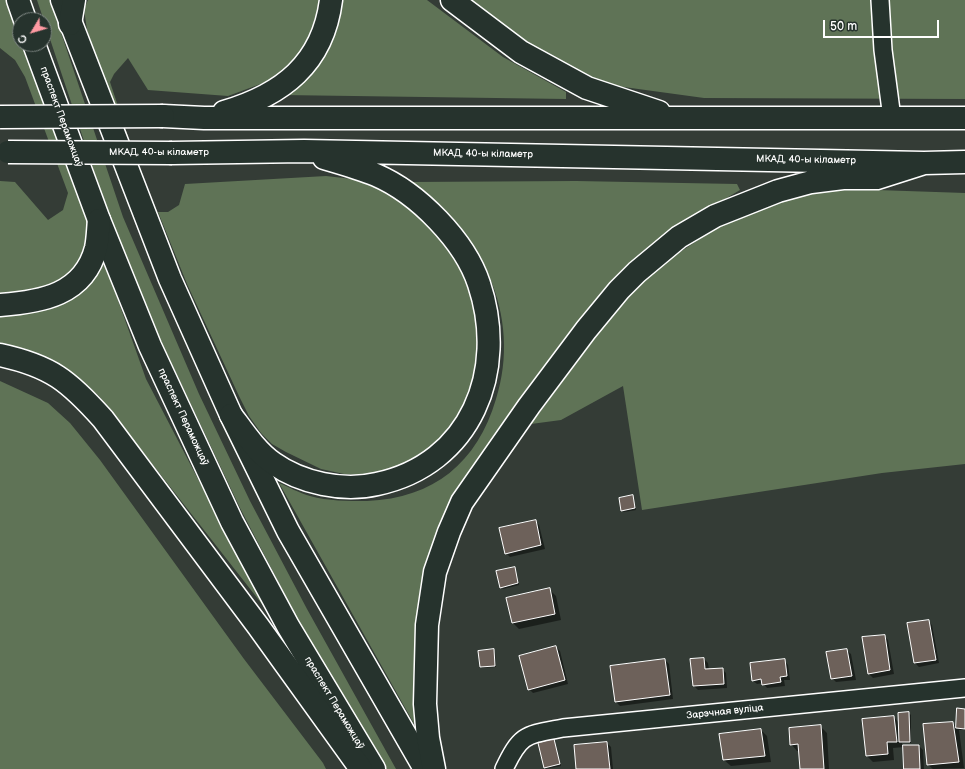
<!DOCTYPE html>
<html>
<head>
<meta charset="utf-8">
<style>
  body { margin:0 }
  #map { position:relative; width:965px; height:769px; overflow:hidden; background:#343c36; font-family:"Balsamiq Sans",sans-serif }
  canvas { display:block }
  .north { position:absolute; left:12px; top:12px; width:40px; height:40px; box-sizing:border-box; background:#26332d; border:1px solid #7d8581; border-radius:50%; rotate:232deg; font-size:11px; font-weight:700; line-height:16px; text-align:center; color:#fff }
  .north::after { content:''; display:block; margin:auto; width:14px; height:18px; background:#ff9aa2; clip-path:polygon(50% 0,100% 100%,50% 72%,0 100%) }
  .scale { position:absolute; left:823px; top:20px; width:116px; height:18px; box-sizing:border-box; border:2px solid #fff; border-top:0; padding-left:5px; font-size:12px; line-height:14px; white-space:nowrap; color:#fff; -webkit-text-stroke:3px #26332d; paint-order:stroke }
</style>
</head>
<body>
<div id="map">
<canvas width="965" height="769"></canvas>
<div class="north">С</div>
<div class="scale">50 m</div>
</div>
<script>
const ctx = document.querySelector('canvas').getContext('2d');
ctx.lineJoin = 'round';
function paint(path, color) {
  ctx.fillStyle = color;
  ctx.fill(path, 'evenodd');
}
function trace(path, color, width, dash) {
  ctx.strokeStyle = color;
  ctx.lineWidth = width;
  ctx.lineCap = dash ? 'butt' : 'round';
  ctx.setLineDash(dash || []);
  ctx.stroke(path);
}
function label(font, color, halo, rows, align = 'center') {
  ctx.font = font + ' "Balsamiq Sans",sans-serif';
  ctx.lineWidth = 3;
  ctx.setLineDash([]);
  ctx.textBaseline = 'middle';
  ctx.strokeStyle = halo;
  ctx.fillStyle = color;
  for (const [text, x, y, turn = 0] of rows) {
    ctx.save();
    ctx.translate(x, y);
    ctx.rotate((+turn || 0) * Math.PI / 180);
    ctx.textAlign = isNaN(turn) ? turn : align;
    if (halo) ctx.strokeText(text, 0, 0);
    ctx.fillText(text, 0, 0);
    ctx.restore();
  }
}
const green = new Path2D(`
  M0,0H10L20,28V44H26L90,228L83,258L62,283L0,298V181L15,182L48,220L63,210L68,193L25,77L15,60L0,48Z
  M37,0H50L123,217L199,394L250,501L307,609L396,769H382L296,616L240,508L151,320L111,222Z
  M88,0H319L317,17L307,44L289,66L274,79L228,96L148,90L128,58L114,74L110,82L153,212L149,213L87,30L84,9Z
  M339,0H427L503,57L566,92V99L282,95Z
  M468,0H965V99L704,98L609,85L543,56Z
  M326,176L361,180L383,189L430,220L480,294L476,400L422,461L371,476L344,474L321,469L286,452L272,444L261,433L249,416L239,396L187,284L158,212H168L179,205L185,184Z
  M576,181L737,184L740,190L665,235L638,258L427,571L417,619L416,678L422,738L279,483C289,487 299,493 310,496C328,501 348,501 367,501C434,498 477,463 496,399C509,358 506,315 489,276C473,236 441,211 411,182Z
  M842,184L848,189L965,193V464L882,473L642,510L623,386L561,420L531,424L621,303L641,282L668,260L724,223L753,208Z
  M103,258L146,379L265,608L99,396L71,372L46,359L0,346V315Z
  M0,381L48,403L70,423L100,460L244,659L323,763L326,769H0Z`);
const shadow = new Path2D(`
  M632,496L636,510L624,512L622,510Z
  M535,521L539,525L545,549L510,557L506,553Z
  M514,568L519,585L503,589L501,587Z
  M549,589L556,596L561,620L519,629L513,623L507,598Z
  M928,621L932,625L939,663L919,667L914,662Z
  M884,636L888,640L894,674L873,678L869,674Z
  M556,647L560,651L568,684L533,693L529,689Z
  M493,650L495,652L496,667L482,668L481,666Z
  M846,650L851,654L856,680L836,682L832,678Z
  M704,659L708,663L709,670L722,669L726,673L727,688L698,690L694,686Z
  M665,660L669,664L673,699L620,706L616,702Z
  M784,660L788,665L790,680H784L785,686L767,688L763,683L757,684L752,680Z
  M965,710V730H959L964,768L933,769L928,765L953,723L957,727Z
  M909,713L911,715V743H902V746H919L923,750L924,769H905L904,747L893,748L894,760L873,762L867,756L864,720L894,717L899,723Z
  M820,726L827,733L829,769H801L800,751H797L791,744Z
  M761,730L767,736L771,762L731,766L724,760Z
  M554,740L561,766L546,769L545,768Z
  M607,743L611,747L613,769H577Z`);
const building = new Path2D(`
  M633,495L635,508L621,511L619,498Z
  M536,520L541,545L505,554L499,528Z
  M515,567L518,583L500,588L496,571Z
  M550,588L555,614L512,623L506,598Z
  M929,620L936,660L914,663L907,623Z
  M885,635L890,670L868,674L862,637Z
  M556,646L565,680L528,690L519,656Z
  M494,649L495,666L480,667L478,651Z
  M847,649L852,676L831,679L826,652Z
  M704,658L705,669L723,668L724,684L693,686L690,659Z
  M665,659L670,695L615,702L610,666Z
  M785,659L787,676L780,677L781,682L762,685L761,679L752,681L750,663Z
  M957,708L965,709V729L956,728Z
  M909,712L910,742H899L898,713Z
  M894,716L897,742H887L888,754L866,756L862,719Z
  M953,722L959,762L927,765L923,724Z
  M821,725L824,769H800L798,744L790,745L789,728Z
  M761,729L765,756L723,760L719,734Z
  M554,739L560,764L544,768L538,743Z
  M607,742L610,769H576L574,745Z
  M903,745H919L920,769H904Z`);
const minor = new Path2D(`
  M880,0L883,50L892,118
  M504,769C521,733 526,735 563,728L965,688`);
const major = new Path2D(`
  M18,0L25,20
  M62,0L170,279L231,415L288,531L425,769
  M34,44L99,220L150,346L232,522L288,626L374,769`);
const highway = new Path2D(`
  M452,0L521,52L587,88L659,112
  M70,24L74,0
  M224,112C282,95 323,64 331,0
  M163,116L204,118H965
  M172,153L304,151L924,163L965,162
  M0,305C41,302 84,295 96,248C98,239 98,229 99,220
  M0,355C51,366 69,381 103,419L258,626L361,769
  M231,415C243,431 256,451 273,463C301,483 343,492 377,484C471,464 508,371 479,284C465,241 418,193 376,175C359,168 341,163 324,158
  M434,769L428,738L425,704L427,625L435,572L449,532L462,502L529,406L586,330L619,290L637,272L679,237L715,216L778,191L811,182L843,178H877L924,163`);
const highwayBridge = new Path2D(`
  M0,117L163,116
  M8,152L172,153`);
const streetNames = [
  ["праспект Пераможцаў",61,117,70],
  ["МКАД, 40-ы кіламетр",159,152],
  ["МКАД, 40-ы кіламетр",483,154,1],
  ["МКАД, 40-ы кіламетр",806,160,1],
  ["праспект Пераможцаў",183,417,65],
  ["праспект Пераможцаў",334,703,59],
  ["Зарэчная вуліца",725,712,-6]
];
paint(green, '#5f7356');
paint(shadow, '#0007');
paint(building, '#6d615a');
trace(building, '#fff', 1);
trace(minor, '#fff', 20);
trace(major, '#fff', 25);
trace(highway, '#fff', 25);
trace(minor, '#26332d', 17);
trace(major, '#26332d', 22);
trace(highway, '#26332d', 22);
trace(highwayBridge, '#fff', 25, []);
trace(highwayBridge, '#26332d', 22);
label('10px', '#fff', '#26332d', streetNames);
</script>
</body>
</html>
